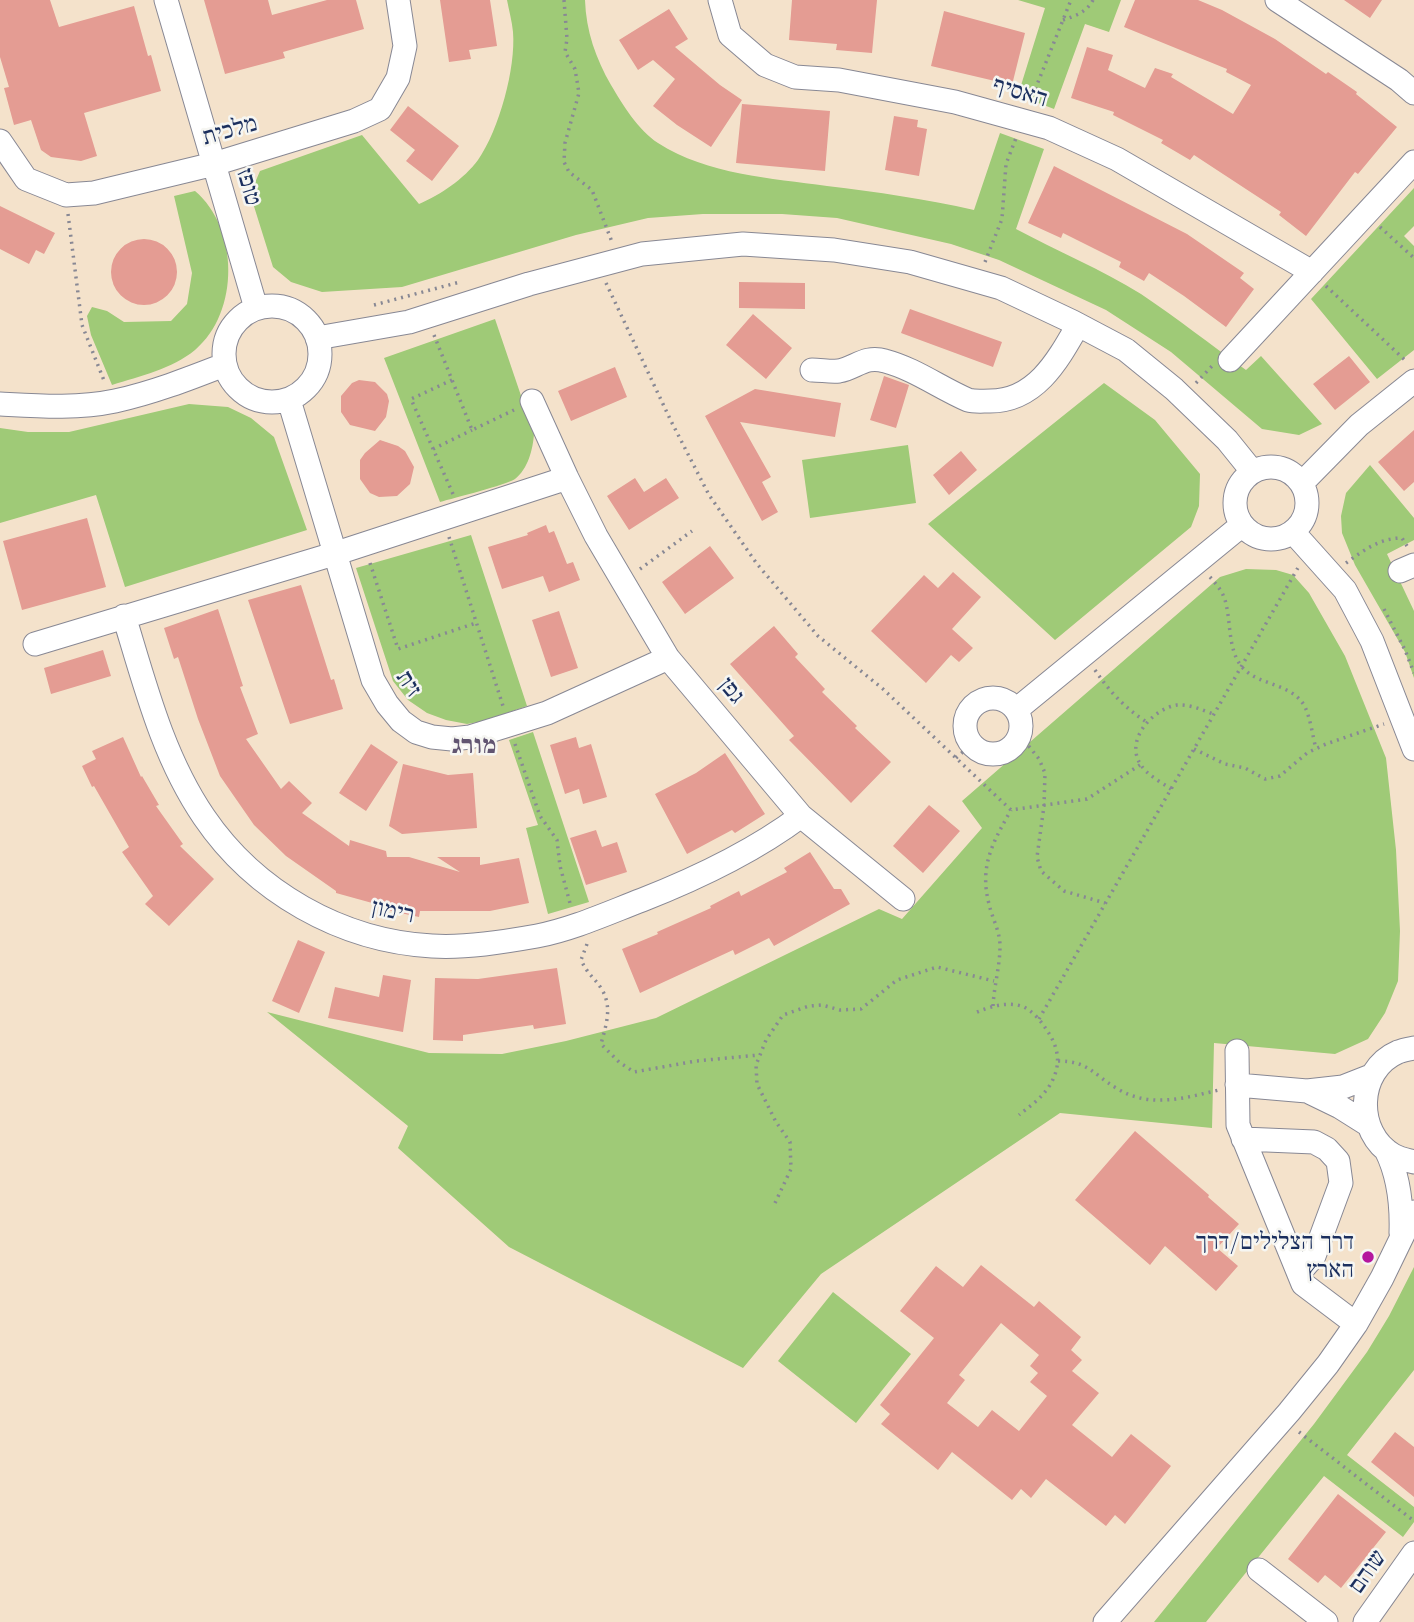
<!DOCTYPE html>
<html>
<head>
<meta charset="utf-8">
<style>
  body { margin:0 }
  canvas { display:block; background:#f4e2cb }
</style>
</head>
<body>
<canvas width="1414" height="1622"></canvas>
<script>
const ctx = document.querySelector('canvas').getContext('2d');
ctx.lineJoin = 'round';
function paint(path, color) {
  ctx.fillStyle = color;
  ctx.fill(path, 'evenodd');
}
function trace(path, color, width, dash) {
  ctx.strokeStyle = color;
  ctx.lineWidth = width;
  ctx.lineCap = dash ? 'butt' : 'round';
  ctx.setLineDash(dash || []);
  ctx.stroke(path);
}
function label(font, color, halo, rows, align = 'center') {
  ctx.font = font + ' "Old Standard TT","Frank Ruhl Libre",serif';
  ctx.lineWidth = 5;
  ctx.setLineDash([]);
  ctx.textBaseline = 'middle';
  ctx.strokeStyle = halo;
  ctx.fillStyle = color;
  for (const [text, x, y, turn = 0] of rows) {
    ctx.save();
    ctx.translate(x, y);
    ctx.rotate((+turn || 0) * Math.PI / 180);
    ctx.textAlign = isNaN(turn) ? turn : align;
    if (halo) ctx.strokeText(text, 0, 0);
    ctx.fillText(text, 0, 0);
    ctx.restore();
  }
}
const green = new Path2D(`
  M507,0H585C586,31 596,59 611,85C623,105 638,130 658,143C708,175 771,178 827,186C877,192 926,199 974,210L1000,133L1044,149L1016,229C1057,251 1101,269 1141,294C1177,318 1211,345 1246,370L1261,356L1322,424L1299,435L1262,429L1171,352L1106,310L999,260L951,244L837,218L782,214H703L648,218L576,235L402,287L322,292L291,282L273,267L252,200L254,185L260,171L362,135L419,204C440,195 464,179 478,160C499,130 516,68 513,32C512,21 509,11 507,0Z
  M1018,0H1121L1109,32L1085,24L1054,109L1018,95L1045,8Z
  M1414,188V226L1404,236L1414,246V350L1377,379L1311,299Z
  M195,191C239,228 240,312 195,350C172,369 140,376 112,385L91,335L87,316L92,307L107,311L124,322L171,321L187,304L192,273L174,196Z
  M495,319L534,434C533,449 528,469 515,479C506,485 454,498 440,502L384,358Z
  M1104,383L1155,420L1200,474L1199,506L1191,527L1055,640L928,524Z
  M189,404L228,407L251,418L274,437L307,530L125,587L96,495L0,523V428L28,432H69Z
  M908,445L916,503L810,518L802,460Z
  M1370,465L1414,518V540L1387,554L1414,611V678L1405,652L1355,565L1342,533L1341,516L1346,493Z
  M471,535L527,706L484,721L467,724L446,720L427,713L408,700L393,681L356,568Z
  M1246,569L1276,570L1293,575L1309,593L1345,656L1386,758L1396,850L1400,931L1398,981L1385,1013L1368,1039L1335,1054L1214,1043L1212,1128L1060,1113L821,1274L743,1368L509,1247L398,1148L408,1126L267,1012L429,1053L502,1054L566,1041L656,1018L879,909L902,919L982,828L962,801L1220,577Z
  M533,732L589,902L548,914L526,828L538,825L509,740Z
  M1414,1267V1370L1347,1455L1414,1507V1522L1403,1537L1324,1476L1206,1622H1154L1314,1424L1367,1352L1389,1316Z
  M833,1292L911,1354L856,1423L778,1361Z`);
const building = new Path2D(`
  M0,0H50L59,27L134,6L148,56L151,55L161,91L84,113L97,156L81,161L51,157L41,150L31,120L14,125L4,88L9,87L0,57Z
  M204,0H268L272,15L327,0H356L364,29L283,52L285,58L225,74Z
  M440,0H490L497,46L469,50L471,59L449,62Z
  M792,0H877L872,53L836,50L837,44L789,40Z
  M1135,0H1198L1222,10L1275,39L1326,74L1328,72L1357,92L1356,94L1397,127L1358,174L1355,172L1306,236L1279,215L1281,212L1194,155L1190,160L1161,143L1163,140L1113,115L1114,112L1071,98L1087,47L1113,55L1108,70L1145,88L1155,68L1173,74L1171,77L1233,114L1251,85L1226,72L1227,69L1124,27Z
  M1344,0H1382L1370,18Z
  M669,9L688,39L675,47L720,85L742,100L711,147L677,125L653,106L675,79L653,60L638,70L619,40Z
  M944,11L1025,33L1012,85L931,66Z
  M742,104L830,111L825,171L736,163Z
  M408,106L459,146L432,181L406,161L415,150L390,130Z
  M894,116L918,120L917,127L927,129L919,176L885,170Z
  M1054,166L1187,234L1244,273L1240,278L1254,289L1226,327L1184,296L1149,273L1144,281L1119,267L1121,262L1063,233L1061,238L1028,223Z
  M0,206L55,233L44,254L36,250L29,264L0,249Z
  M111 272a33 33 0 1 1 66 0a33 33 0 1 1-66 0Z
  M739,282L805,283V309L739,308Z
  M910,309L1002,342L993,367L901,333Z
  M753,314L792,348L766,379L726,345Z
  M1349,356L1370,382L1335,410L1313,384Z
  M615,367L627,397L571,421L558,391Z
  M884,376L909,385L896,428L870,420Z
  M359,380L375,382L387,394L389,401L386,417L375,431L350,425L341,412V396L352,383Z
  M755,389L841,403L835,437L740,422L771,477L762,482L778,512L762,521L705,416Z
  M1414,430V482L1404,491L1378,462Z
  M380,440L398,446L405,451L414,467L410,484L397,496L379,497L370,493L360,479V460L365,453Z
  M961,451L977,470L949,495L933,475Z
  M635,478L644,492L666,478L679,498L629,530L607,496Z
  M87,518L106,587L22,610L3,541Z
  M546,525L549,533L554,531L567,564L573,562L580,580L549,592L543,576L502,589L488,547L528,535L527,533Z
  M710,546L734,578L685,614L662,582Z
  M953,572L981,597L952,629L973,648L959,662L951,655L926,683L871,631L924,575L938,588Z
  M301,585L331,680L334,679L343,709L290,724L248,600Z
  M218,609L243,686L240,687L258,734L246,739L281,789L289,781L312,803L302,813L349,846L350,840L386,851L387,857H409L460,872L437,857H480V865L519,858L529,903L490,911H420L419,917L382,909L383,906L336,893V891L286,856L254,825L220,776L198,719L178,657L174,659L164,628Z
  M559,611L578,668L551,677L532,620Z
  M774,626L798,654L795,657L825,689L822,692L857,726L855,728L891,762L851,803L789,740L794,736L730,664Z
  M103,650L111,676L51,694L44,668Z
  M123,737L141,777L142,776L159,805L156,806L183,844L180,846L214,879L169,926L145,904L153,896L122,852L129,847L94,786L92,787L82,766L96,759L92,751Z
  M576,737L579,748L591,744L607,797L583,804L579,789L565,794L550,745Z
  M371,744L398,762L366,811L339,793Z
  M725,753L765,814L735,833L732,830L687,854L655,794L696,773Z
  M403,764L448,775L473,773L477,828L402,834L389,826Z
  M929,805L960,831L923,873L893,846Z
  M596,830L602,847L617,842L627,872L586,885L570,838Z
  M810,852L834,889H841L850,904L774,946L769,938L735,955L733,950L640,993L622,949L658,934L657,932L711,908L710,906L739,891L741,896L787,872L784,868Z
  M298,940L325,952L299,1013L272,1001Z
  M557,968L566,1024L534,1029L533,1025L463,1035V1041L433,1040L435,978L478,979Z
  M383,975L411,980L403,1032L328,1018L335,987L379,997Z
  M1135,1131L1209,1195L1208,1197L1239,1224L1217,1248L1238,1266L1216,1291L1165,1246L1150,1265L1075,1200Z
  M981,1265L1034,1307L1039,1301L1081,1337L1071,1350L1082,1360L1072,1371L1099,1393L1072,1425L1112,1457L1131,1434L1171,1466L1125,1524L1115,1515L1106,1526L1046,1479L1031,1498L1021,1489L1012,1500L952,1452L938,1470L881,1424L890,1414L880,1405L934,1338L900,1311L936,1266L963,1287ZM1001,1323L1039,1355L1030,1366L1038,1373L1030,1382L1047,1396L1019,1431L992,1410L978,1427L947,1403L965,1380L959,1375Z
  M1395,1432L1414,1447V1497L1371,1462Z
  M1338,1494L1386,1532L1341,1588L1325,1575L1318,1583L1288,1559Z`);
const path = new Path2D(`
  M564,0L567,39L565,52L575,69L579,93L565,143L564,162L569,172L592,190L612,242
  M1063,20C1075,16 1087,12 1093,0
  M1030,102L1071,0
  M68,214L82,325L105,383
  M1380,227L1414,258
  M985,262L1002,219L1006,164L1016,138
  M606,283L671,421L709,495L757,564L818,636L883,689L1011,810L1087,799L1140,765
  M1326,286L1407,362
  M374,305L460,282
  M434,335L472,430L514,410
  M452,380L411,399L453,494
  M1196,383L1212,366
  M433,449L472,430
  M449,537L503,706
  M370,563L398,649L476,623
  M1346,563C1364,550 1380,538 1402,538L1407,546
  M640,569L692,531
  M1210,577C1217,585 1224,593 1226,604C1231,624 1228,650 1242,667C1258,686 1293,683 1305,707C1310,717 1313,737 1316,749
  M1384,609L1405,650L1414,673
  M1095,670C1109,691 1124,707 1145,721
  M1020,735L1039,759L1045,773L1044,806L1037,857L1041,871L1064,891L1105,903
  M515,744L540,816L557,840L560,866L571,907
  M1194,749L1225,764L1245,768L1265,779L1280,776L1307,753L1326,744L1384,724
  M956,758L972,744
  M1171,789C1161,782 1147,775 1141,765C1124,741 1152,709 1177,705C1189,704 1203,710 1213,714
  M587,944L581,960C588,975 594,977 601,988C613,1007 606,1025 601,1044L619,1062L634,1072L696,1061L759,1055
  M993,1006C994,986 1000,966 1000,946C1000,931 992,918 989,904C979,866 993,842 1011,810
  M977,1012C992,1006 1009,1001 1024,1007C1032,1011 1039,1019 1044,1026C1058,1045 1063,1063 1050,1085C1042,1098 1030,1106 1019,1115
  M1039,1019L1299,566
  M1058,1061C1088,1061 1093,1074 1116,1088C1150,1109 1184,1098 1219,1090
  M775,1203L791,1169L790,1142L776,1122L757,1084L756,1065L766,1040L783,1015L809,1006L822,1005L840,1010L861,1009L897,980L937,967L994,981
  M1299,1432L1414,1521`);
const minor = new Path2D(`
  M166,0L256,308
  M720,0L730,35L765,65L795,77L839,80L955,102L1049,128L1117,159L1312,272
  M1277,0L1399,80L1414,93
  M0,141L26,179L66,195L94,193L214,164L354,121L380,109L398,78L405,46L398,0
  M224 354a48 48 0 1 1 96 0a48 48 0 1 1-96 0Z
  M317,338L409,322L529,284L642,254L743,244L834,250L910,262L1001,288L1073,322L1126,350L1174,389L1227,440L1252,471
  M1230,360L1414,162
  M812,370C821,370 831,372 839,371C856,368 865,355 885,361C915,369 940,388 968,400C975,402 982,401 990,401C1036,401 1058,360 1078,325
  M289,400L373,680L387,704L401,721L416,732L432,737L452,739L470,737L547,713L668,658
  M532,401L567,478L596,536L668,658L801,816L903,899
  M0,404C38,406 77,409 115,401C152,393 188,379 224,365
  M1235 503a36 36 0 1 1 72 0a36 36 0 1 1-72 0Z
  M1302,483L1359,425L1414,381
  M1293,532L1345,590L1372,641L1414,749
  M1400,571L1414,565
  M124,616C145,685 163,757 204,817C255,892 341,941 432,946C466,948 503,942 537,936C573,929 608,913 642,900C698,878 753,852 801,816
  M35,644L337,553L567,478
  M965 726a28 28 0 1 1 56 0a28 28 0 1 1-56 0Z
  M1016,710L1242,525
  M1414,1048C1409,1049 1403,1050 1398,1052C1356,1070 1355,1133 1393,1155C1400,1159 1407,1160 1414,1162
  M1237,1051L1238,1125L1303,1284L1356,1324
  M1237,1085L1307,1091L1343,1087L1371,1076
  M1307,1091L1340,1107L1367,1124
  M1243,1139L1314,1142L1327,1149L1338,1161L1341,1183L1314,1256L1299,1273
  M1386,1150C1399,1176 1402,1204 1401,1233
  M1259,1570L1326,1622
  M1105,1622L1289,1412L1328,1364L1356,1324L1382,1278L1414,1212
  M1365,1622L1414,1553`);
const markers = [
  [1368,1257,7,"#b5179e"]
];
const streetNames = [
  ["האסיף",1020,93,16],
  ["מלכית",230,131,-16],
  ["טופז",248,187,74],
  ["זית",408,684,57],
  ["גפן",731,691,50],
  ["רימון",393,912,12],
  ["שוהם",1368,1572,-55]
];
const poiNames = [
  ["דרך הצלילים/דרך",1354,1243],
  ["הארץ",1354,1271]
];
const neighbourhoodNames = [
  ["מורג",474,746]
];
paint(green, '#9fca77');
paint(building, '#e49c93');
trace(minor, '#888894', 25);
trace(path, '#888894', 3.5, [2, 5]);
trace(minor, '#fff', 23);
for (const [x, y, r, color] of markers) {
  const dot = new Path2D();
  dot.arc(x, y, r, 0, 2 * Math.PI);
  ctx.fillStyle = color;
  ctx.fill(dot);
  trace(dot, '#f6f6f2', 2.5);
}
label('24px', '#1b2f5e', '#f6f6f2', streetNames);
label('24px', '#1b2f5e', '#f6f6f2', poiNames, 'right');
label('bold 26px', '#615571', '#f6f6f2', neighbourhoodNames);
</script>
</body>
</html>
